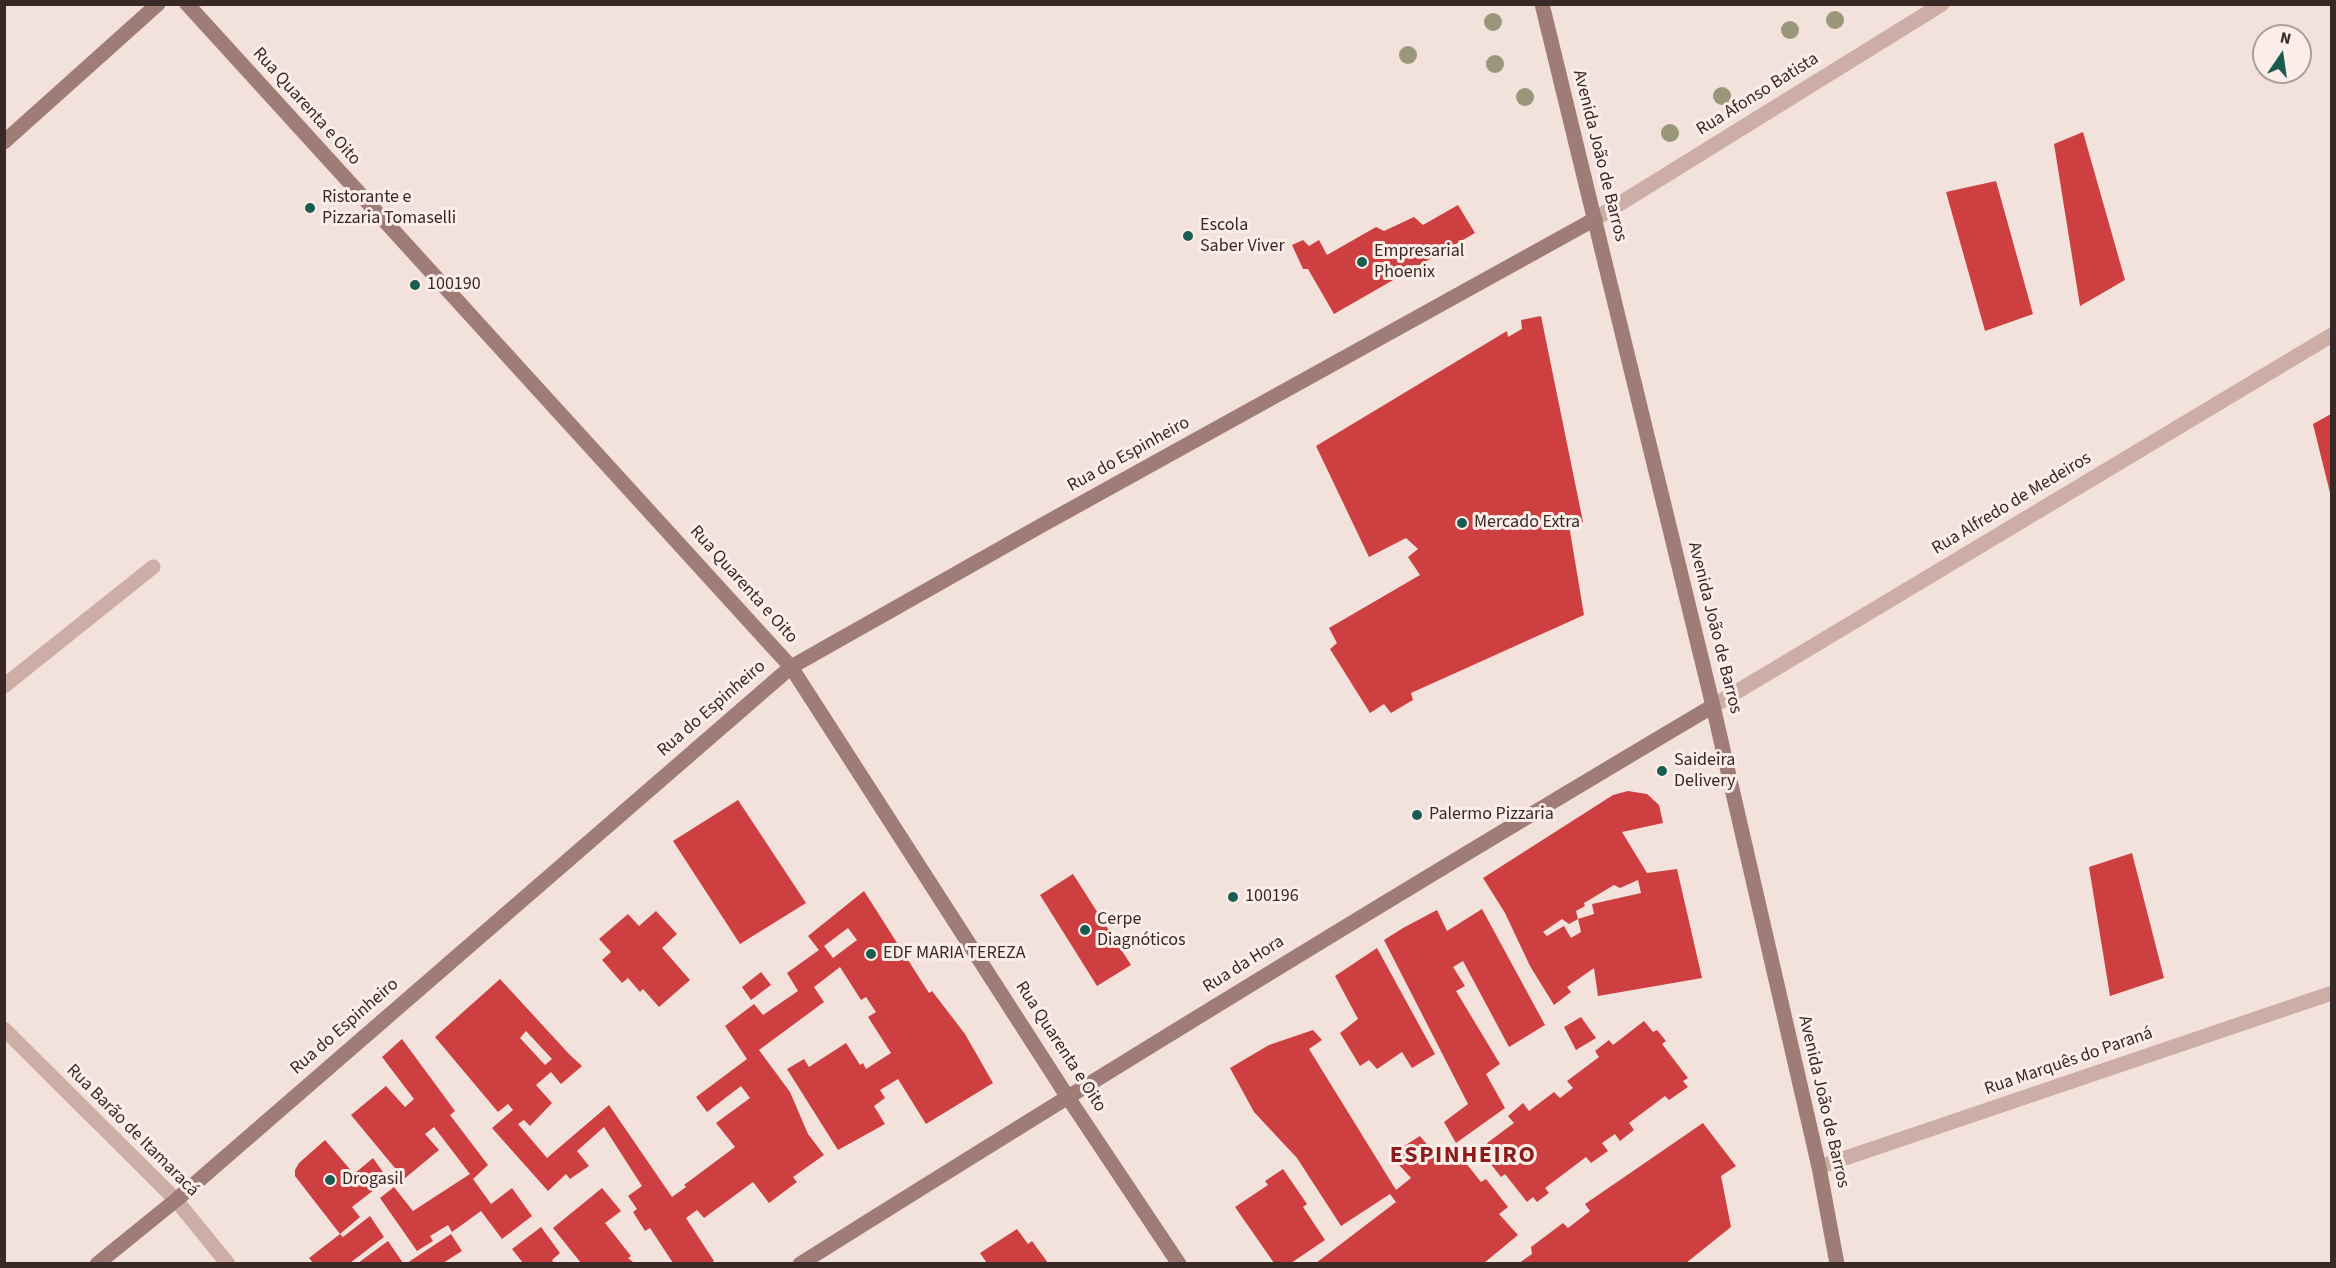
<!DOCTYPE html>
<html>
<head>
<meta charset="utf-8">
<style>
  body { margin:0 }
  #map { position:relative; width:2336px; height:1268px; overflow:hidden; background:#f3e2db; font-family:"Source Sans 3",sans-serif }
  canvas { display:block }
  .frame { position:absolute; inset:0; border:6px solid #382927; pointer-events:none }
  .north { position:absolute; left:2252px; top:24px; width:60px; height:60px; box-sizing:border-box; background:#fbede8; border:2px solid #ad9f9b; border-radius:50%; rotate:13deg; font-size:16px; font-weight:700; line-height:24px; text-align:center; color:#382927 }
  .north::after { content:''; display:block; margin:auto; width:21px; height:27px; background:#1a5c51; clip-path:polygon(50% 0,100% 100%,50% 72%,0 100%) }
</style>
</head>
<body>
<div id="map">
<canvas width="2336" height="1268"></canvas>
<div class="frame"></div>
<div class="north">N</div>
</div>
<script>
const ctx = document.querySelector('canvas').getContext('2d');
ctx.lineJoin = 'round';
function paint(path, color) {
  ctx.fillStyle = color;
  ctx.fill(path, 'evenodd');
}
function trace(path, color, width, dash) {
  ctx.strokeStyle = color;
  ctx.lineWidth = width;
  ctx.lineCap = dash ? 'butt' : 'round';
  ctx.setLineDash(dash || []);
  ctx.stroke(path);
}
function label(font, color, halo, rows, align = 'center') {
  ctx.font = font + ' "Source Sans 3",sans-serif';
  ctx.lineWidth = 6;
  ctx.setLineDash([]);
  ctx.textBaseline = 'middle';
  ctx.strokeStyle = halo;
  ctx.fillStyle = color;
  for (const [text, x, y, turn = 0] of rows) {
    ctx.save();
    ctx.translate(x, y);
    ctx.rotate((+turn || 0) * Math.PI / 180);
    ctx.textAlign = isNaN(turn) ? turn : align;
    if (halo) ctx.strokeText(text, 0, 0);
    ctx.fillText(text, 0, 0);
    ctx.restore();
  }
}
const building = new Path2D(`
  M2083,132L2125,280L2080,306L2054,144Z
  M1996,181L2033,314L1985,331L1946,192Z
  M1458,205L1475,233L1334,314L1308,269H1303L1292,245L1303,240L1309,246L1319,240L1327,255L1376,227L1384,231L1414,217L1423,225Z
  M1541,316L1583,522L1569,525L1584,615L1411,693L1413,700L1391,713L1384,704L1370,713L1330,649L1337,643L1329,628L1420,575L1408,557L1418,549L1406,538L1369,557L1316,446L1507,331L1508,337L1522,329L1521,320Z
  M2331,414V497L2313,424Z
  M1628,791L1647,794L1659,805L1663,823L1622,832L1647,873L1677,869L1702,978L1598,996L1594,968L1567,987L1571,992L1554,1005L1530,966L1505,913L1483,878L1613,795ZM1638,880L1641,893L1592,904L1594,914L1578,919L1581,932L1571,938L1564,926L1547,936L1543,932L1562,919L1569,924L1578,919L1576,911L1585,906L1584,903L1614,885L1620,888Z
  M738,800L806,903L740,944L673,841Z
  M2132,853L2164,978L2110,996L2089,867Z
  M1073,874L1131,965L1097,986L1040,895Z
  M864,891L929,993L932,991L965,1034L993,1083L926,1124L898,1079L880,1090L885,1098L874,1106L885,1124L838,1150L787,1069L804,1059L809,1067L846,1043L860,1065L863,1063L866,1069L891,1053L868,1017L876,1012L866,997L861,1000L840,967L814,987L824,1002L759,1050L790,1092L808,1134L824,1155L793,1177L797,1182L769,1203L753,1182L704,1218L697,1210L686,1218L714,1261L711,1263H673L650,1228L645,1231L633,1212L637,1209L628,1196L642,1186L604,1127L577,1151L589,1166L570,1179L566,1174L548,1191L492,1128L513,1110L508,1104L498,1112L435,1037L500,979L569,1054L582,1066L561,1084L551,1072L536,1085L552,1103L530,1126L524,1120L518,1124L547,1158L609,1105L672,1197L686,1187L684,1185L735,1147L716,1123L750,1098L741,1086L707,1112L696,1097L747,1059L725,1026L754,1004L763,1015L798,991L787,973L819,950L808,936ZM848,928L857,940L833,958L824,946ZM526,1031L552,1059L545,1065L520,1038Z
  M1482,909L1545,1025L1509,1047L1463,961L1453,967L1465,986L1456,991L1500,1064L1486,1074L1505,1108L1456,1143L1444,1122L1468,1104L1384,940L1403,928L1437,910L1447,931Z
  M656,911L677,934L662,948L690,980L659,1007L643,989L640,992L628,978L622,983L602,960L611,952L599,939L628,914L639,926Z
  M1377,948L1435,1054L1412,1068L1402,1052L1377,1069L1369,1060L1360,1066L1340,1033L1358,1019L1335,976Z
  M761,972L771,985L751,1000L742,987Z
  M1581,1017L1596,1038L1576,1050L1564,1027Z
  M1644,1021L1653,1032L1657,1030L1666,1041L1662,1044L1688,1078L1683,1081L1688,1087L1669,1100L1665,1096L1629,1123L1634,1130L1620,1141L1615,1134L1602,1143L1608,1151L1591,1163L1586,1157L1545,1188L1549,1193L1537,1202L1533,1197L1527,1202L1505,1174L1501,1177L1490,1163L1498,1157L1487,1143L1514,1123L1508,1116L1523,1103L1529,1111L1554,1092L1560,1098L1573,1088L1567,1081L1599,1057L1595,1051L1609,1040L1613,1045Z
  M1313,1030L1322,1040L1309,1049L1396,1190L1411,1178L1390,1155L1420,1136L1438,1158L1453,1147L1481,1182L1486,1179L1508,1207L1499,1214L1518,1235L1484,1263H1316L1396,1202L1390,1194L1341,1226L1297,1158L1254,1112L1230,1068L1269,1045Z
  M402,1039L455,1111L450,1115L488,1165L473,1179L491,1204L512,1188L532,1216L502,1239L481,1211L452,1232L448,1225L430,1236L433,1241L417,1251L380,1198L394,1187L413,1211L470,1174L434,1127L425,1134L439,1150L404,1179L351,1115L386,1086L405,1107L414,1099L382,1057Z
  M1703,1123L1736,1166L1721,1176L1731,1227L1686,1263H1519L1532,1254L1531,1247L1563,1223L1568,1228L1590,1211L1585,1204Z
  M325,1140L354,1174L373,1158L388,1179L352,1207L360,1217L340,1234L343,1237L370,1216L384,1237L350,1263H313L309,1258L340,1234L295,1176V1170L299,1163Z
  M1283,1169L1307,1204L1303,1207L1325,1240L1291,1263H1274L1235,1207L1268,1185L1265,1181Z
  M602,1188L621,1211L605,1223L631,1256L628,1258L633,1262L631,1263H581L553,1228Z
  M541,1227L560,1253L552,1260L554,1263H523L512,1249Z
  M1017,1229L1028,1244L1032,1241L1048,1263H987L980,1253Z
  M451,1234L462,1251L443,1263H407Z
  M388,1241L403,1263H358Z`);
const lane = new Path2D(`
  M4,686L153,567`);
const street = new Path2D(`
  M1595,219L1942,4
  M1713,706L2332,335
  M4,1029L176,1200L228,1264
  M1819,1167L2332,993`);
const secondary = new Path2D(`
  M187,4L791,667L1067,1096L1179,1264
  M1542,4L1713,706L1819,1167L1837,1264
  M4,142L158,4
  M97,1264L176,1200L791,667L1044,524L1595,219
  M800,1264C1103,1074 1406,888 1713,706`);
const trees = [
  [1835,20],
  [1493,22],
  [1790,30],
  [1408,55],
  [1495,64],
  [1722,96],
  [1525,97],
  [1670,133]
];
const markers = [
  [310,208,6,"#1a5c51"],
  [1188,236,6,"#1a5c51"],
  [1362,262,6,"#1a5c51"],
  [415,285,6,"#1a5c51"],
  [1462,523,6,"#1a5c51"],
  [1662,771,6,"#1a5c51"],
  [1417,815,6,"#1a5c51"],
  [1233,897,6,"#1a5c51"],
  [1085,930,6,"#1a5c51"],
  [871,954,6,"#1a5c51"],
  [330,1180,6,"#1a5c51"]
];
const streetNames = [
  ["Rua Afonso Batista",1758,95,-32],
  ["Rua Quarenta e Oito",306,107,48],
  ["Avenida João de Barros",1599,156,76],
  ["Rua do Espinheiro",1129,455,-29],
  ["Rua Alfredo de Medeiros",2012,504,-31],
  ["Rua Quarenta e Oito",743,585,48],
  ["Avenida João de Barros",1714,628,76],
  ["Rua do Espinheiro",712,709,-41],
  ["Rua da Hora",1244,965,-32],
  ["Rua do Espinheiro",345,1027,-41],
  ["Rua Quarenta e Oito",1060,1047,57],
  ["Rua Marquês do Paraná",2069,1062,-19],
  ["Avenida João de Barros",1823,1102,77],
  ["Rua Barão de Itamaracá",132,1131,45]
];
const poiNames = [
  ["Ristorante e",322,198],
  ["Pizzaria Tomaselli",322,219],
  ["Escola",1200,226],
  ["Saber Viver",1200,247],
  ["Empresarial",1374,252],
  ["Phoenix",1374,273],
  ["100190",427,285],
  ["Mercado Extra",1474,523],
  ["Saideira",1674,761],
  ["Delivery",1674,782],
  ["Palermo Pizzaria",1429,815],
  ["100196",1245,897],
  ["Cerpe",1097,920],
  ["Diagnóticos",1097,941],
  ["EDF MARIA TEREZA",883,954],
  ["Drogasil",342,1180]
];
const districtNames = [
  ["ESPINHEIRO",1463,1157]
];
paint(building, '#cd3f40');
trace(lane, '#ccaea6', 15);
trace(street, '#ccaea6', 15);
trace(secondary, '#a07c77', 15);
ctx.fillStyle = '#9a967a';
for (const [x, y] of trees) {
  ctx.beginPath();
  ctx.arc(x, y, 9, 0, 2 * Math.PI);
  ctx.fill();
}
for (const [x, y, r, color] of markers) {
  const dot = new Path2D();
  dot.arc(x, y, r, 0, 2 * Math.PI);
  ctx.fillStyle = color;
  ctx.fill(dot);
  trace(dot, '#fbede8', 2);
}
label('18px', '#382927', '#fbede8', streetNames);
label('18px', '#382927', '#fbede8', poiNames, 'left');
ctx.letterSpacing = '1.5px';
label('bold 24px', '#8c1c1c', '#fbede8', districtNames);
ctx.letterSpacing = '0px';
</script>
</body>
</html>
